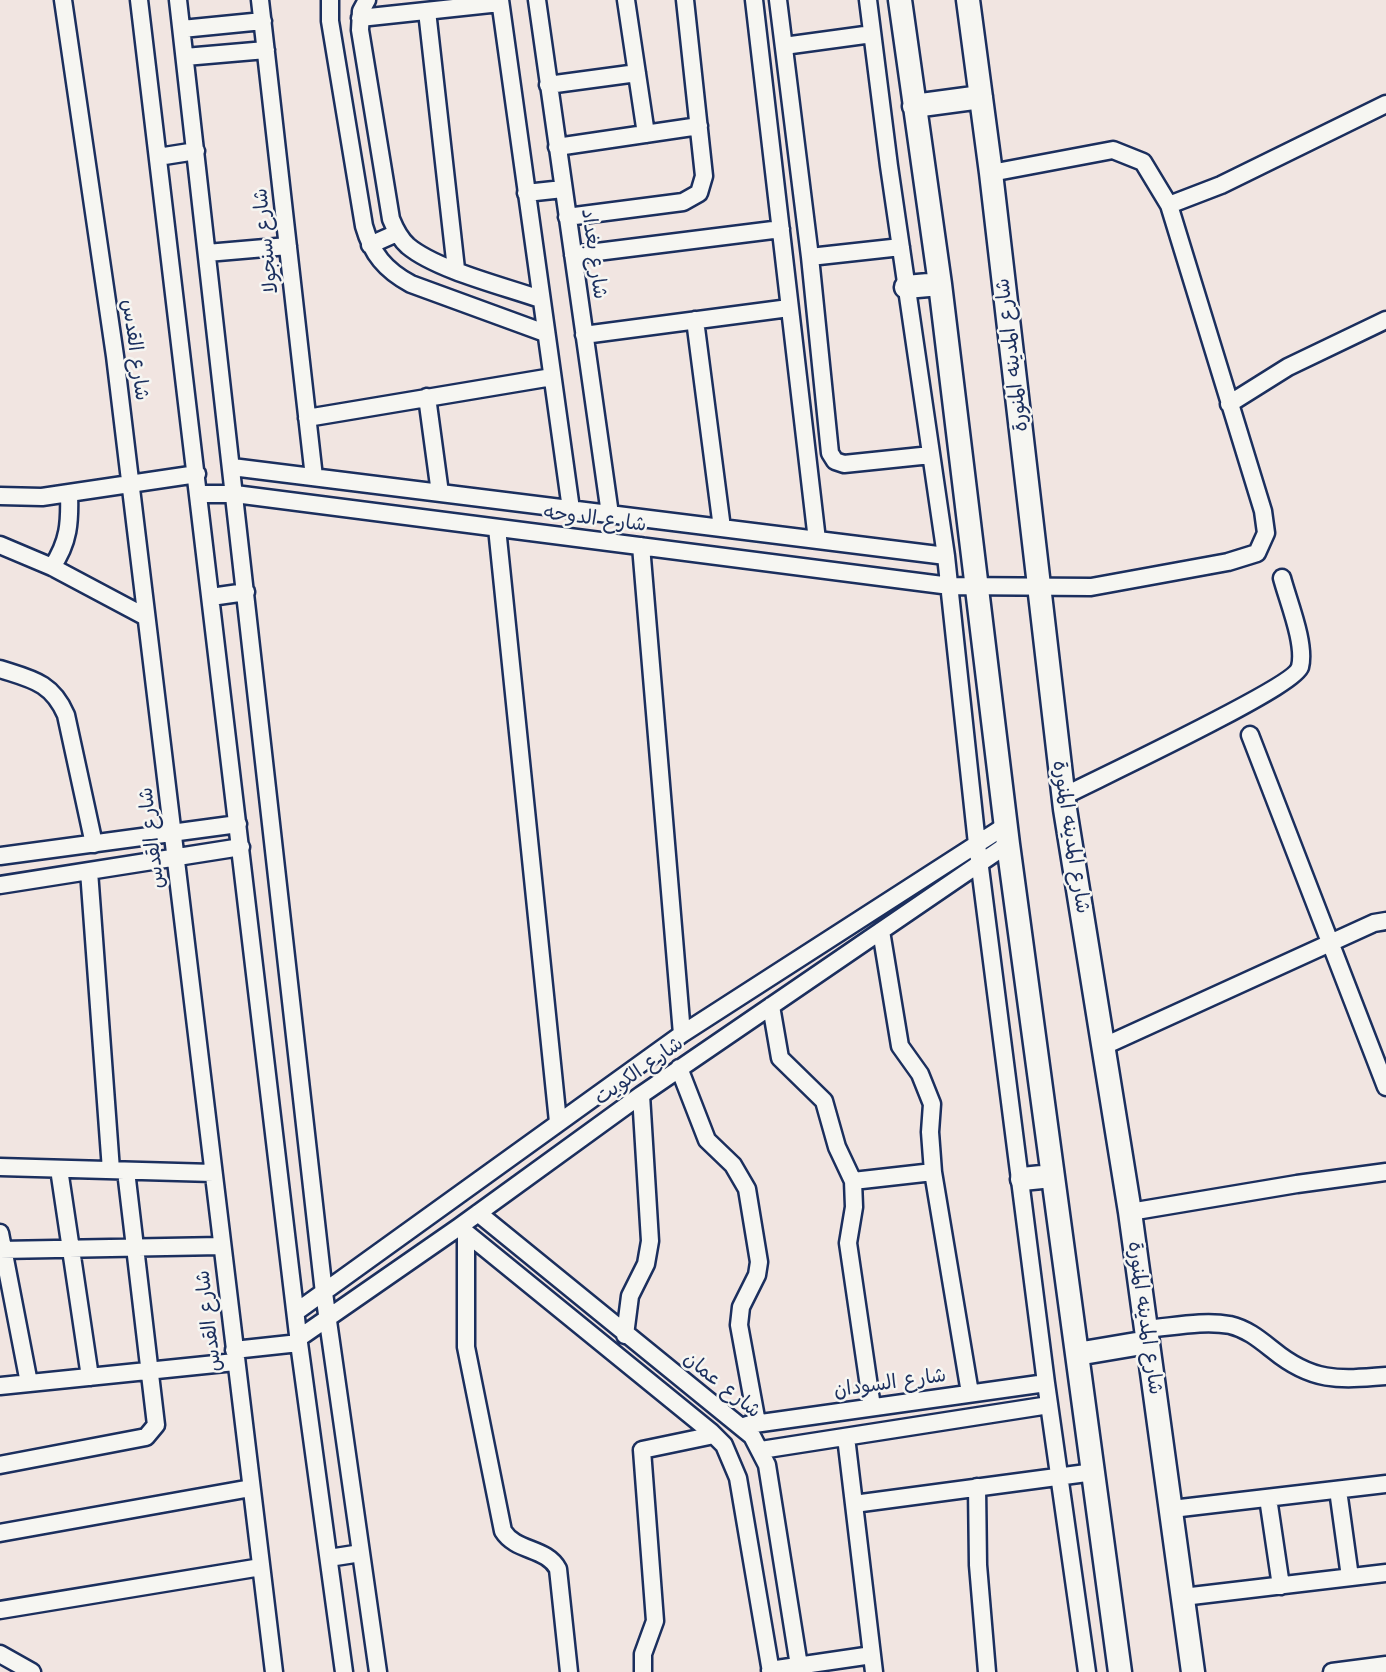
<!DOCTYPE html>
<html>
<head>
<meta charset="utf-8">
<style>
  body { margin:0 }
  canvas { display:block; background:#f1e5e1 }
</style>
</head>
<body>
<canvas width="1386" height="1672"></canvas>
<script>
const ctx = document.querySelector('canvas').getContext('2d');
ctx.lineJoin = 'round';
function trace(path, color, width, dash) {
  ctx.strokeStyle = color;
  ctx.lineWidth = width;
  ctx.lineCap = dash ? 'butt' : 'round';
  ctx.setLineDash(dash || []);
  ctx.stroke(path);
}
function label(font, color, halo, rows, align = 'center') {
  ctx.font = font + ' "Comic Neue","Playpen Sans Arabic",sans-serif';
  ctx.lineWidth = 5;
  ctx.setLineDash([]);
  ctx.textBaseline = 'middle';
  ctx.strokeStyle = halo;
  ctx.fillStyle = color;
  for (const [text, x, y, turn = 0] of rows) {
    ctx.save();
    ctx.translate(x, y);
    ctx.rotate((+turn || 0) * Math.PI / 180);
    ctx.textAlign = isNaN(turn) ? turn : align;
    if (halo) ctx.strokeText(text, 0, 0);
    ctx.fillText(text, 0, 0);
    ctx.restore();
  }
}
const minor = new Path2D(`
  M63,0L115,356L274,1672
  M139,0L299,1343L344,1672
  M178,0L324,1293L378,1672
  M260,0L314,477
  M330,0V21L364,226C372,254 385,270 411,284L545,333
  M367,0L361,11L360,30L391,219C395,229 400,239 408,246C437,270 503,286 540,299
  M500,0L571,509
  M537,0L610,514
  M626,0L646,134
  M754,0L817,540
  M778,0L810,257L830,453L835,461L844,464L931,455
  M868,0L889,166L946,556L977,844L1046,1383L1087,1672
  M427,11L456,269
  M360,18L500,3
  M182,29L263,21
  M784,46L872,34
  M185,57L266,50
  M548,85L637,73
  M557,147L699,126
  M158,157L196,151
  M526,193L563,189
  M1169,205L1221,185L1386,104
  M567,217L683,202L699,193L704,176L685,0
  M370,245L397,233
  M207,253L288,246
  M573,255L781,229
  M810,257L901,247
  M695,320L722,528
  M584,335L789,308
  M427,397L440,493
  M1229,404L1288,367L1386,320
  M307,418L552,377
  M232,467L946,556
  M198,494H235L950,586L1091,587L1228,562L1257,553L1266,533L1263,511L1169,205L1143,162L1113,150L991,173
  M0,496L42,497L197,474
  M497,528L558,1122
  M0,545L52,567L146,617
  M641,546L682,1034
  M52,567C69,542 70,522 69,493
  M211,597L246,592
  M0,669C31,679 52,682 66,715L94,844
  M1250,735L1386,1087
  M1064,796C1095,780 1294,687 1300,667C1306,644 1288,601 1282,578
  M0,856L238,824
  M89,871L111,1170
  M0,885L241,847
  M881,931L900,1046L920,1074L932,1104L930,1132L933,1172L970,1393
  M771,1006L780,1058L824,1101L837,1147L853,1181L854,1207L848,1243L872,1407
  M1102,1047L1374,923L1386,921
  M679,1068L707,1140L733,1165L747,1189L759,1262L757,1275L741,1307L739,1325L757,1423
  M0,1167L213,1173
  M59,1169L90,1377
  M853,1181L933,1172
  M1130,1212L1297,1184L1386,1172
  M478,1213L752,1436L767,1465L800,1672
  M459,1227L711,1432L724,1445L738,1478L771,1672
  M0,1233L29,1383
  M466,1234V1347L503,1531C516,1552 546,1547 558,1569L569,1672
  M0,1250L221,1246
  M296,1312L682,1034L1005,826
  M1146,1329C1172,1327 1203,1320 1230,1325C1247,1329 1259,1339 1273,1350C1312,1382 1338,1380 1386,1376
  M625,1335L630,1296L646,1264L650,1241L641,1095
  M299,1338L459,1227L641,1095L1008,844
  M234,1350L299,1343
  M0,1386L235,1362
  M747,1425L1046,1383
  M846,1437L874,1672
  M761,1450L1049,1405
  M0,1465L146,1437L156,1425L126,1171
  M977,1487L978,1565L987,1672
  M1338,1490L1350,1577
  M1268,1498L1281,1586
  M854,1504L1094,1472
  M1172,1509L1386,1484
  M0,1533L251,1488
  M329,1558L361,1553
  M1183,1597L1386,1573
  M0,1610L261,1567
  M0,1654L32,1672
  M770,1670L872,1655
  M643,1672V1654L655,1621L642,1450L714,1435
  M1332,1672L1386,1665`);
const secondary = new Path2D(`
  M900,0L940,284L1008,844L1120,1672
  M968,0L991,173L1065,809L1130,1212L1193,1672
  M914,106L981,97
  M906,287L940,284
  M1022,1179L1052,1176
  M1077,1354L1148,1342`);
const streetNames = [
  ["شارع سنجولا",266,241,-96],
  ["شارع بغداد",594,254,82],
  ["شارع القدس",135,350,82],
  ["شارع المدينه المنورة",1012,355,-97],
  ["شارع الدوحه",595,519,7],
  ["شارع المدينه المنورة",1071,837,81],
  ["شارع القدس",152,838,-97],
  ["شارع الكويت",639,1071,-35],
  ["شارع المدينه المنورة",1145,1318,82],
  ["شارع القدس",209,1321,-97],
  ["شارع السودان",890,1383,-8],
  ["شارع عمان",722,1385,39]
];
trace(minor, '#1b2f5e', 21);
trace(secondary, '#1b2f5e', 27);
trace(minor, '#f6f6f2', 16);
trace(secondary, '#f6f6f2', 22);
label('20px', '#1b2f5e', '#f6f6f2', streetNames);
</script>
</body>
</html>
